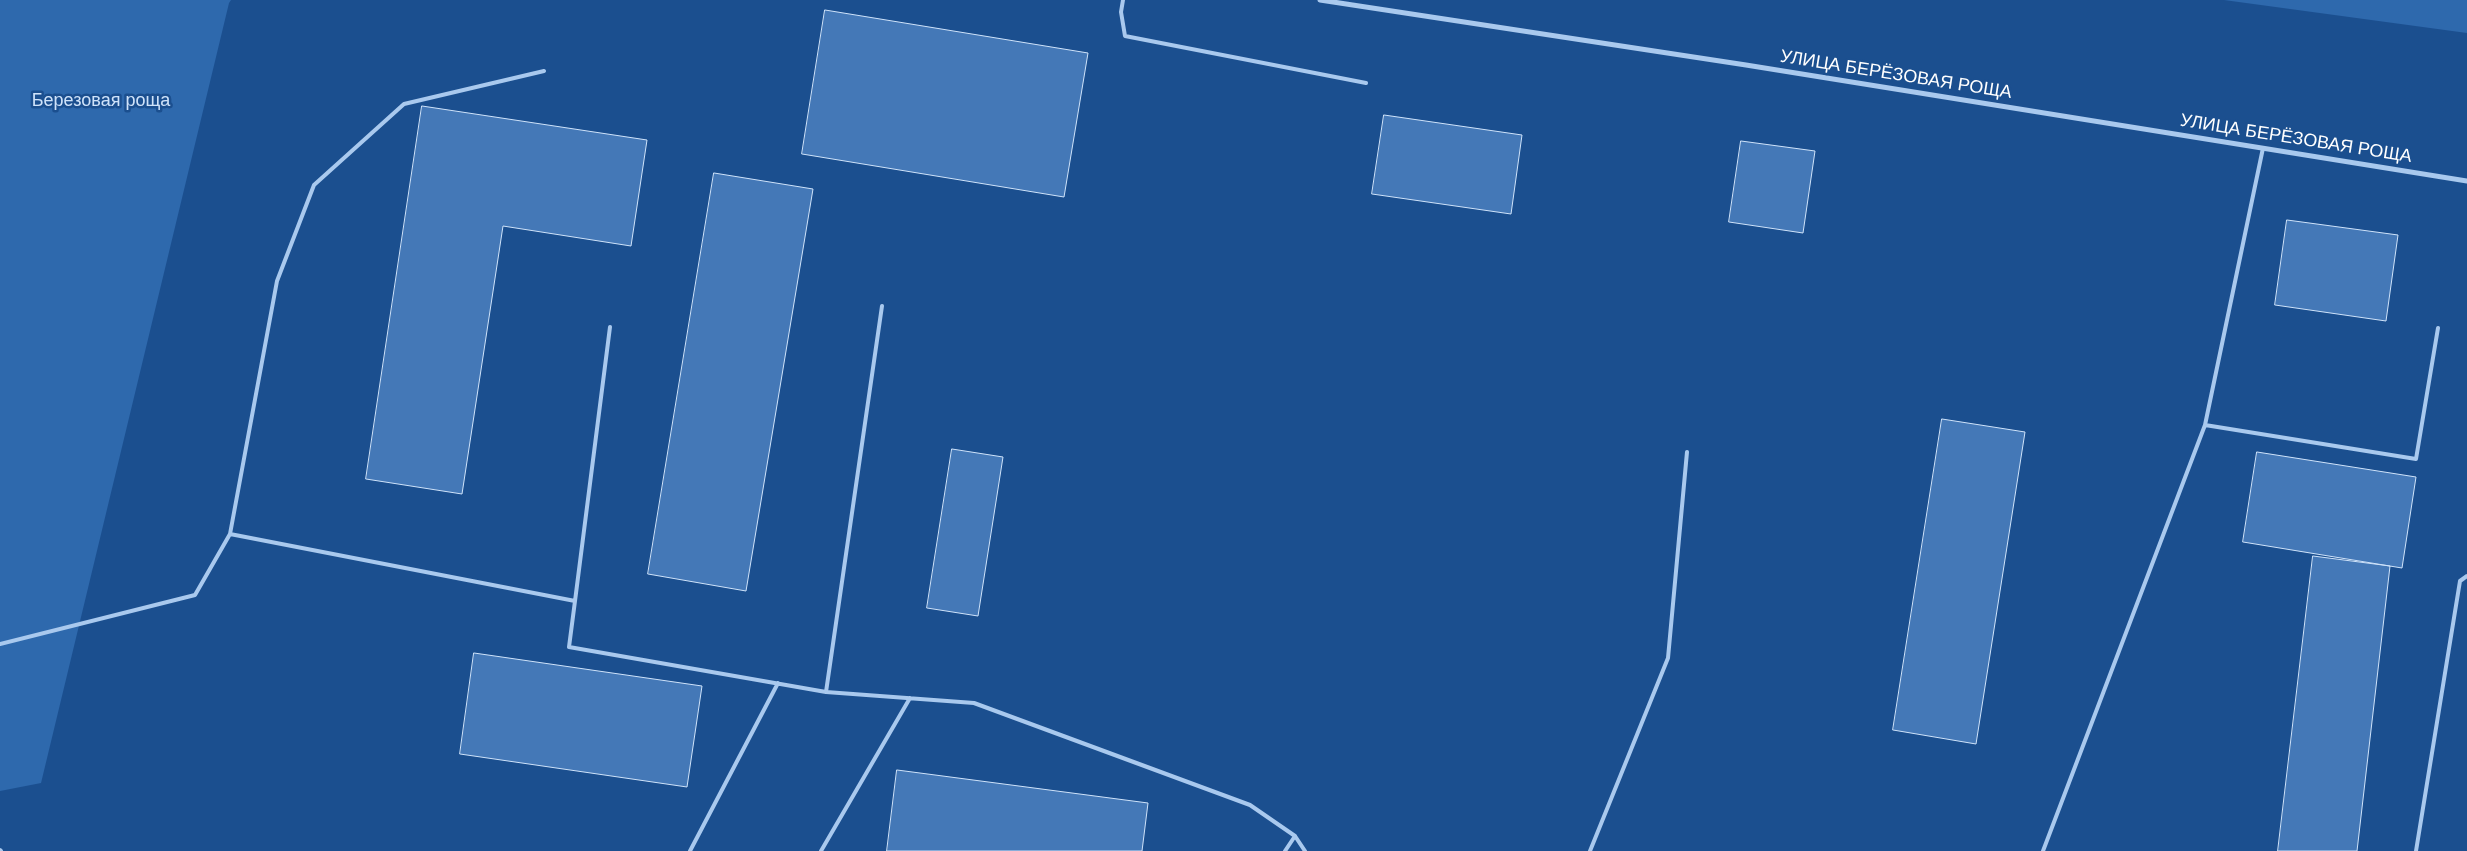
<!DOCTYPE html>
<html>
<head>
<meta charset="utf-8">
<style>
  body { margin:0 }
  canvas { display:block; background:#1b4f8f }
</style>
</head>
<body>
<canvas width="2467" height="851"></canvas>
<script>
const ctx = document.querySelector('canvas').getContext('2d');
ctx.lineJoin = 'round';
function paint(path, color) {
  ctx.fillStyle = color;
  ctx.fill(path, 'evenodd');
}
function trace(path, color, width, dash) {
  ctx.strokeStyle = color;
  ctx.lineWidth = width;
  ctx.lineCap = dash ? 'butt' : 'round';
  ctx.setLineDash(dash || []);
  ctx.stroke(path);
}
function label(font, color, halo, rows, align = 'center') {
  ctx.font = font + ' Helvetica,sans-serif';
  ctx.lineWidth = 5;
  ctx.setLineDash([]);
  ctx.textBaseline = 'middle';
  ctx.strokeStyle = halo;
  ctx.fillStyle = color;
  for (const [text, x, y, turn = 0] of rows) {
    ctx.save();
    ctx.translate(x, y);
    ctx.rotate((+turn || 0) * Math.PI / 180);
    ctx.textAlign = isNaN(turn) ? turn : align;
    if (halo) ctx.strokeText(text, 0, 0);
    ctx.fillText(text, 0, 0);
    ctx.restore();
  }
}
const green = new Path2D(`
  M0,0H231L229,3L41,783L0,791Z
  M2224,0H2467V33Z`);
const building = new Path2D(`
  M825,10L1088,53L1064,197L802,154Z
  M422,106L647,140L631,246L503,226L462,494L366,479Z
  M1384,115L1522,135L1511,214L1372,194Z
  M1741,141L1815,151L1803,233L1729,222Z
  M714,173L813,189L746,591L648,574Z
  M2287,220L2398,235L2386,321L2275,305Z
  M1942,419L2025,432L1976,744L1893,730Z
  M952,449L1003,457L978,616L927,608Z
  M2257,452L2416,477L2402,568L2243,542Z
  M2313,556L2390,566L2357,851H2278Z
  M474,653L702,686L687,787L460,754Z
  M897,770L1148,803L1142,851H887Z`);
const lane = new Path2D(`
  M1123,0L1121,12L1125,36L1366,83
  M544,71L404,104L314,185L277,281L230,534L575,601L610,327
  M2205,425L2416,459L2438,328
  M575,601L569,647L826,692L882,306
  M0,644L195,595L230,534
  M826,692L974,703L1250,805L1295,836L1305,851
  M0,850L1,851
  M690,851L778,683
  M821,851L910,698
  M1285,851L1295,836
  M1590,851L1668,658L1687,452
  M2043,851L2205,425L2263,148
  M2416,851L2460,581L2467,576`);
const street = new Path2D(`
  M1320,0L1746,65L2467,181`);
const streetNames = [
  ["УЛИЦА БЕРЁЗОВАЯ РОЩА",1896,75,9],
  ["УЛИЦА БЕРЁЗОВАЯ РОЩА",2296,139,9]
];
const parkNames = [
  ["Березовая роща",101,101]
];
paint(green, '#2e69ad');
paint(building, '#4478b7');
trace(building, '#cfe3fa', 1);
trace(lane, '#a9c9ee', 4);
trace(street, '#a9c9ee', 5);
label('18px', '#fff', '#1b4f8f', streetNames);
label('18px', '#cfe3fa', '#1b4f8f', parkNames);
</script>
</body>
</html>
